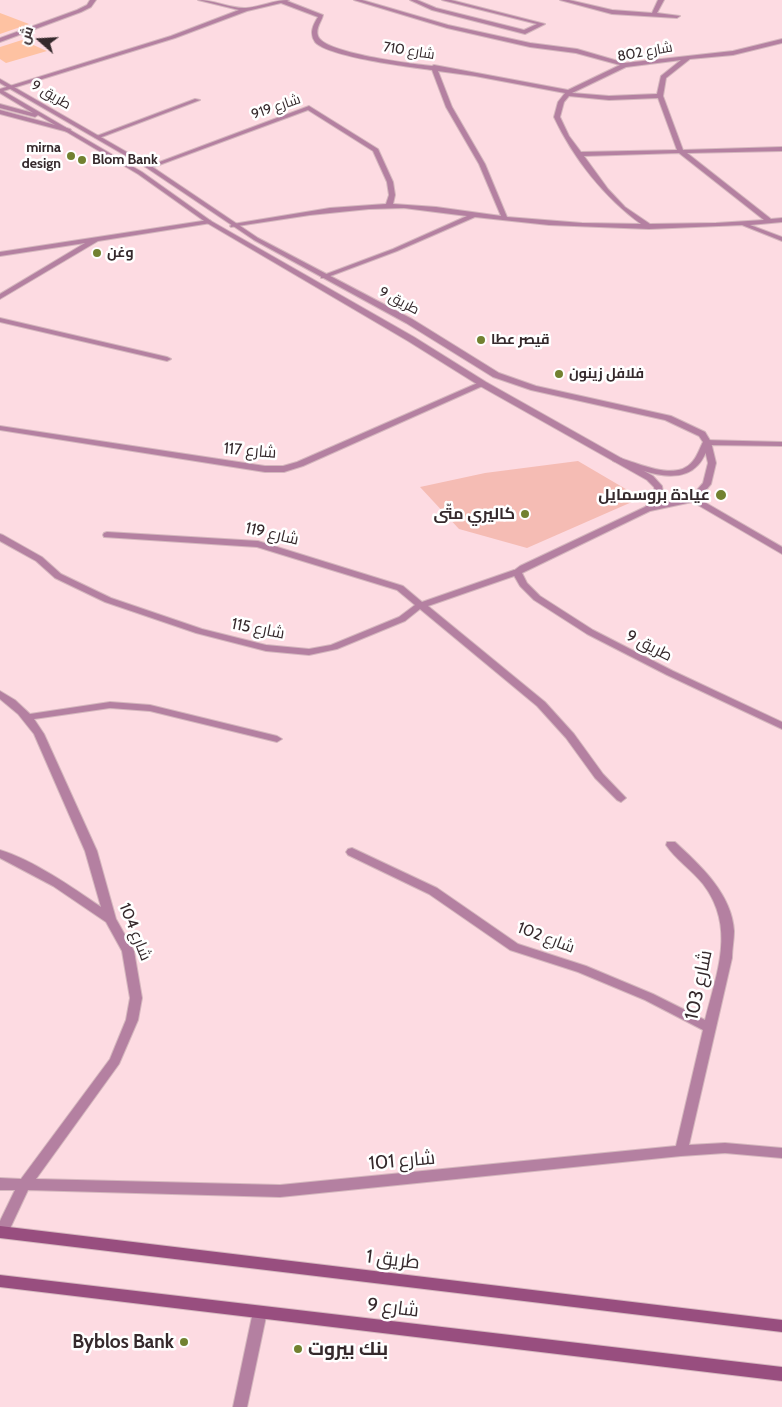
<!DOCTYPE html>
<html>
<head>
<meta charset="utf-8">
<style>
  body { margin:0 }
  #map { position:relative; width:782px; height:1407px; overflow:hidden; background:#fddbe2; font-family:Cabin,Cairo,sans-serif }
  canvas { display:block }
  .north { position:absolute; left:15px; top:15px; width:50px; height:50px; -webkit-text-stroke:4px #fff; paint-order:stroke; rotate:289deg; font-size:14px; font-weight:700; line-height:20px; text-align:center; color:#35292c }
  .north::after { content:''; display:block; margin:auto; width:18px; height:22px; background:#35292c; clip-path:polygon(50% 0,100% 100%,50% 72%,0 100%) }
</style>
</head>
<body>
<div id="map">
<canvas width="782" height="1407"></canvas>
<div class="north">ش</div>
</div>
<script>
const ctx = document.querySelector('canvas').getContext('2d');
ctx.lineJoin = 'round';
function paint(path, color) {
  ctx.fillStyle = color;
  ctx.fill(path, 'evenodd');
}
function trace(path, color, width, dash) {
  ctx.strokeStyle = color;
  ctx.lineWidth = width;
  ctx.lineCap = dash ? 'butt' : 'round';
  ctx.setLineDash(dash || []);
  ctx.stroke(path);
}
function label(font, color, halo, rows, align = 'center') {
  ctx.font = font + ' Cabin,Cairo,sans-serif';
  ctx.lineWidth = 5;
  ctx.setLineDash([]);
  ctx.textBaseline = 'middle';
  ctx.strokeStyle = halo;
  ctx.fillStyle = color;
  for (const [text, x, y, turn = 0] of rows) {
    ctx.save();
    ctx.translate(x, y);
    ctx.rotate((+turn || 0) * Math.PI / 180);
    ctx.textAlign = isNaN(turn) ? turn : align;
    if (halo) ctx.strokeText(text, 0, 0);
    ctx.fillText(text, 0, 0);
    ctx.restore();
  }
}
const green = new Path2D(`
  M0,13L29,24L0,34Z
  M22,40L47,51L6,63L0,59V47Z`);
const building = new Path2D(`
  M578,461L641,498L527,548L459,529L420,487L485,473Z`);
const minor = new Path2D(`
  M90,0H96L91,7L81,12L0,42V38L77,10L87,5Z
  M198,0C214,0 232,9 246,8C260,7 274,0 289,0L287,1L323,15C322,21 315,28 318,36C323,53 413,64 432,66L434,65L568,90L620,65L576,53L530,47L447,28L354,0H362L448,25L530,43L577,49L625,63L733,51L782,39V43L733,55L690,59L666,78L663,96L683,150L782,147V151L687,153L771,219L782,218V222L750,225L782,237V241L742,225L649,229L549,225L475,217L397,251L325,278H321V276L393,249L467,216L404,208L369,209L310,215L231,227L230,226L233,224L330,208L386,204L389,195L387,182L373,151L308,110L151,168L146,167L309,106L378,149L393,182L395,195L393,204L436,207L501,216L479,164L446,107L432,70C410,67 328,57 315,42C309,33 313,25 318,17L281,3L247,11L175,38L0,92V89L171,36L239,10ZM681,60L661,76L657,94L609,96L572,93L626,67ZM438,71L475,76L565,93L558,102L554,117C573,158 605,198 641,224L582,223L507,217L485,164L452,107ZM569,96L609,100L658,98L677,150L581,152L569,136L560,117L564,102ZM679,153L764,220L716,223L650,224L625,207L608,189L584,156Z
  M410,0H417L436,8L524,30L537,24L442,0H451L545,24L525,34L432,10Z
  M560,0H569L612,10L652,13L658,0H664L657,13L680,16L677,18L612,14Z
  M195,99L200,100L99,138L94,137Z
  M0,110L70,129L71,130L68,132L0,114Z
  M209,220L211,221V223L98,241L0,299V294L85,243L0,256V252Z
  M0,318L167,357L171,359L167,361L0,322Z
  M480,382H483L487,384L303,466L284,472H265L0,430V426L265,466H283L297,462Z
  M704,440L782,442V446L710,445C706,451 704,459 698,465C677,488 637,468 613,461L612,459L616,457C637,462 676,483 693,461C698,455 700,447 704,440Z
  M694,496L782,547V554L691,501L690,499Z
  M107,532L258,541L403,586L422,602L514,570H520L522,572L520,574L428,606L545,702L574,734L603,774L626,798L621,802L617,800L595,778L566,738L537,706L420,609L405,621L337,649L309,655L266,651L196,633L105,602L55,578L36,561L0,541V534L3,535L42,557L61,574L111,598L202,629L266,645L309,649L331,645L399,617L415,605L397,590L257,547L104,537L103,535L104,533Z
  M0,691L15,700L30,714L110,702L150,705L277,736L282,739L277,742L150,711L110,708L34,719L44,734L97,851L116,919L134,951L142,998L138,1020L119,1064L36,1179L280,1185L676,1146L703,1030L645,1000L578,972L510,950L429,894L348,855L346,852L348,849L352,848L437,888L518,944L586,966L653,994L705,1020C717,972 736,927 703,884C692,870 675,859 666,845L667,842H675C700,865 732,894 734,931C734,940 732,949 732,958L689,1145L725,1143L782,1148V1158L725,1153L681,1156L280,1197L28,1190L6,1237L0,1238V1221L15,1190H0V1178L21,1179L110,1059L126,1020L130,998L122,951L106,922L53,886L0,858V850C33,860 72,887 101,907L85,851L34,734L18,714L0,699Z
  M260,1306L265,1308L267,1312L247,1407H233L253,1312L255,1308Z`);
const tertiary = new Path2D(`
  M0,79L151,166L258,238L412,319L499,373L536,386L671,416L705,432L711,442L716,463L711,484L697,501L650,511L522,573L527,583L540,596L593,630L673,671L782,722V729L667,675L587,634L534,600L520,586L512,572L520,566L645,507L656,497L654,487L647,480L480,386L408,341L207,223L138,174L38,115L35,117L0,108V104L33,113L0,93V89L142,172L211,221L414,337L486,382L653,476L662,486L664,498L658,504L691,497L703,483L708,463L703,442L699,436L665,420L531,390L493,377L406,323L254,240L147,168L0,83Z`);
const secondary = new Path2D(`
  M0,1226L782,1320V1332L0,1238Z
  M0,1275L782,1367V1381L0,1287Z`);
const markers = [
  [71,156,5,"#728130"],
  [82,160,5,"#728130"],
  [97,253,5,"#728130"],
  [481,340,5,"#728130"],
  [559,374,5,"#728130"],
  [721,495,6,"#728130"],
  [525,514,5,"#728130"],
  [184,1342,5,"#728130"],
  [298,1349,5,"#728130"]
];
const farStreetnames = [
  ["شارع 710",409,51,9],
  ["شارع 802",645,52,-10],
  ["9 طريق",51,95,30],
  ["شارع 919",276,107,-19],
  ["9 طريق",399,301,28]
];
const farPoinames = [
  ["mirna",61,148,"right"],
  ["design",61,164,"right"],
  ["Blom Bank",92,160],
  ["وغن",107,253],
  ["قيصر عطا",491,340],
  ["فلافل زينون",569,374]
];
const streetNames = [
  ["شارع 117",250,451,5],
  ["شارع 119",272,534,13],
  ["شارع 115",258,629,11],
  ["طريق 9",649,646,27],
  ["شارع 104",135,932,68],
  ["شارع 102",546,938,21]
];
const poiNames = [
  ["عيادة بروسمايل",710,495],
  ["كاليري متّى",515,514]
];
const nearStreetnames = [
  ["شارع 103",699,985,-78],
  ["شارع 101",402,1161,-5],
  ["طريق 1",393,1260,7],
  ["شارع 9",393,1308,7]
];
const nearPoinames = [
  ["Byblos Bank",174,1342],
  ["بنك بيروت",308,1349,"left"]
];
paint(green, '#fec2a2');
paint(building, '#f5bcb4');
trace(minor, '#d5b7be', 2);
trace(tertiary, '#d5b7be', 2);
trace(secondary, '#d5b7be', 2);
paint(minor, '#b480a1');
paint(tertiary, '#b480a1');
paint(secondary, '#984e7f');
for (const [x, y, r, color] of markers) {
  const dot = new Path2D();
  dot.arc(x, y, r, 0, 2 * Math.PI);
  ctx.fillStyle = color;
  ctx.fill(dot);
  trace(dot, '#fff', 2);
}
label('14px', '#35292c', '#fff', farStreetnames);
label('bold 14px', '#35292c', '#fff', farPoinames, 'left');
label('16px', '#35292c', '#fff', streetNames);
label('bold 16px', '#35292c', '#fff', poiNames, 'right');
label('19px', '#35292c', '#fff', nearStreetnames);
label('bold 19px', '#35292c', '#fff', nearPoinames, 'right');
</script>
</body>
</html>
